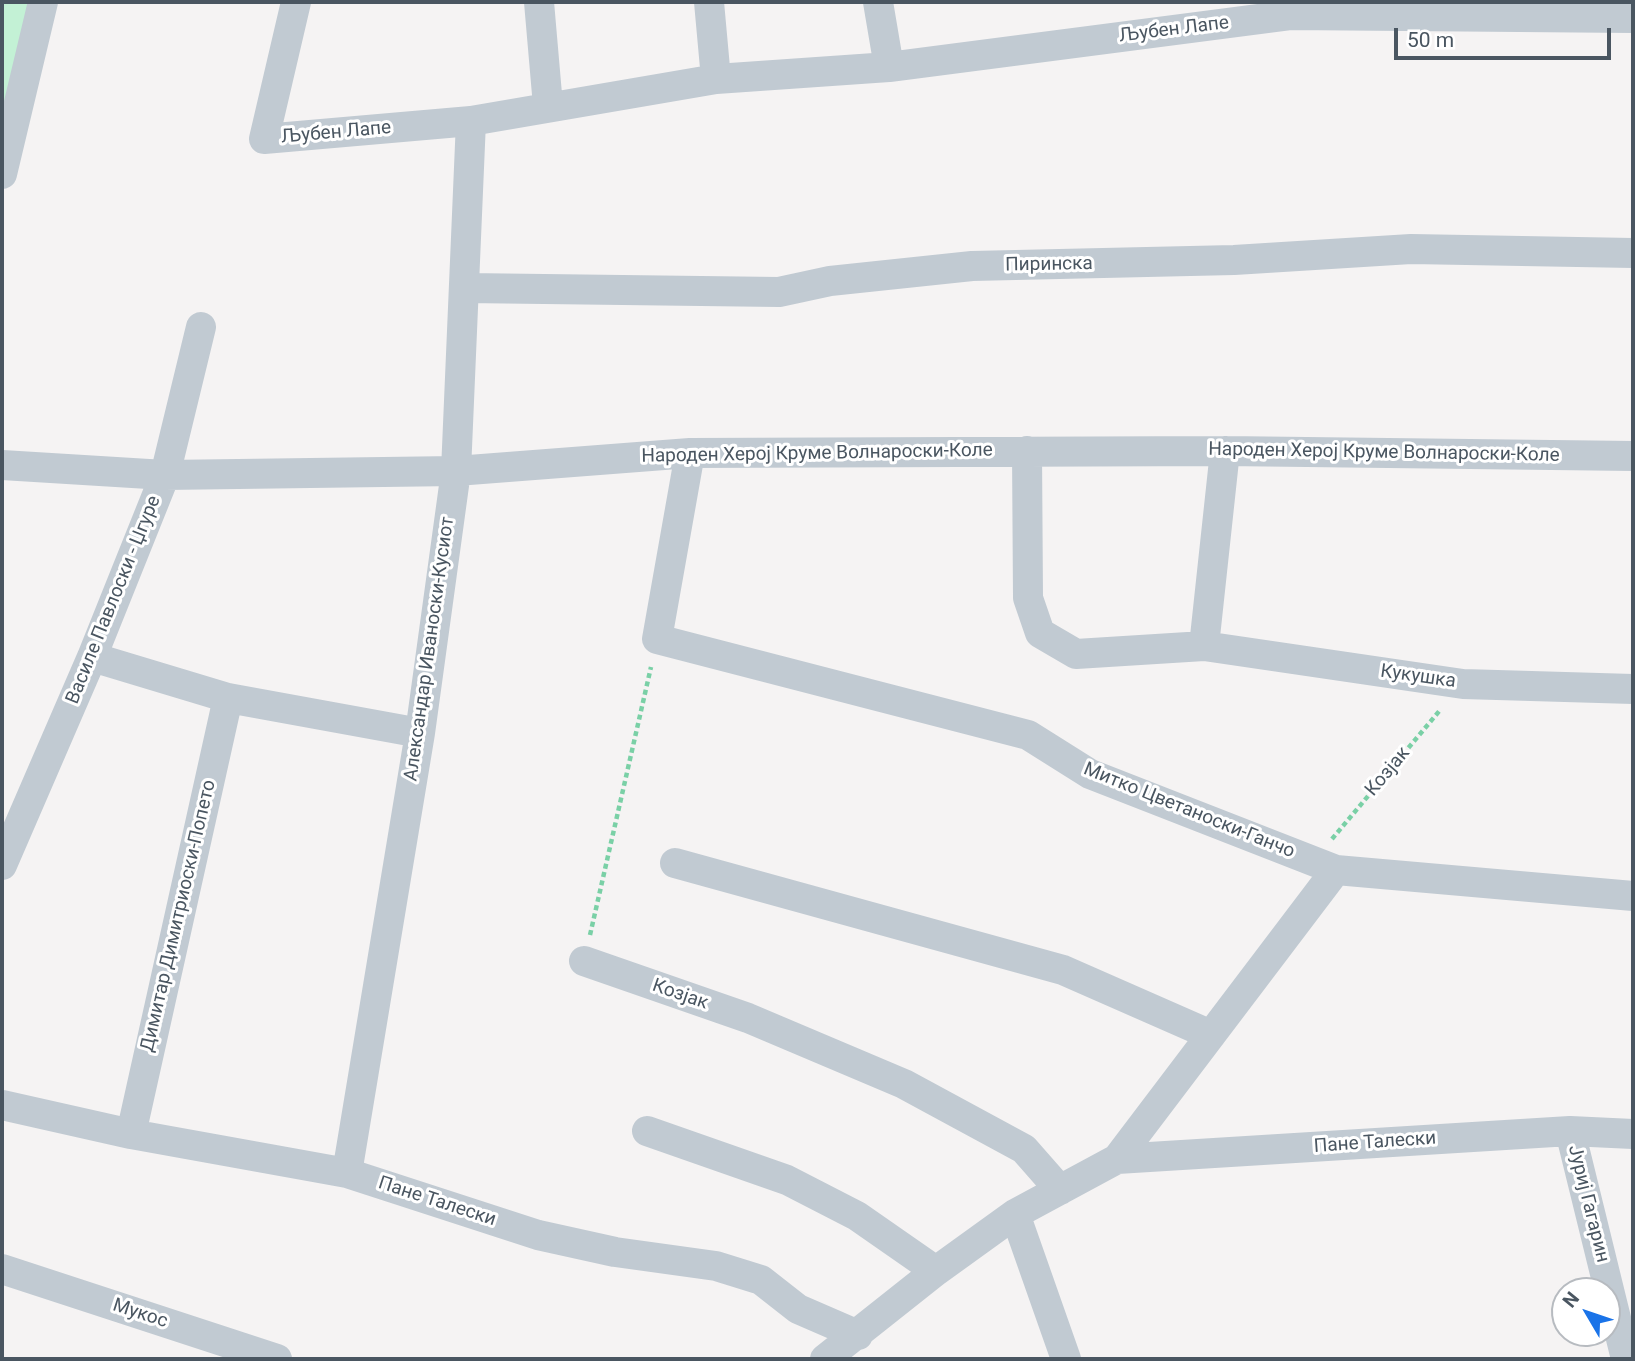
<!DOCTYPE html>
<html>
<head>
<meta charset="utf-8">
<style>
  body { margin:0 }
  #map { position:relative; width:1635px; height:1361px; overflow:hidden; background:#f5f3f3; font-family:Roboto,sans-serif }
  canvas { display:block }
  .frame { position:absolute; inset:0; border:4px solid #4a5661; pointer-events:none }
  .north { position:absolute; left:1551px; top:1277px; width:70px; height:70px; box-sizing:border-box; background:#fff; border:2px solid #b7bbc0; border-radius:50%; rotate:309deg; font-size:19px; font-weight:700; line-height:28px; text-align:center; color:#4a5661 }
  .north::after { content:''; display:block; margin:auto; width:24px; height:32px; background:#1a73e8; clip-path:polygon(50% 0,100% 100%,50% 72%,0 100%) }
  .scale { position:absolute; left:1394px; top:28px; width:217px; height:32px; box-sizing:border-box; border:4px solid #4a5661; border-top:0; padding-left:9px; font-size:21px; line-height:24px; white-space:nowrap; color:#4a5661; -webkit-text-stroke:5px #fff; paint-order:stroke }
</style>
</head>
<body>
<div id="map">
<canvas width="1635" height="1361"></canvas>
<div class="frame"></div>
<div class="north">N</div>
<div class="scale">50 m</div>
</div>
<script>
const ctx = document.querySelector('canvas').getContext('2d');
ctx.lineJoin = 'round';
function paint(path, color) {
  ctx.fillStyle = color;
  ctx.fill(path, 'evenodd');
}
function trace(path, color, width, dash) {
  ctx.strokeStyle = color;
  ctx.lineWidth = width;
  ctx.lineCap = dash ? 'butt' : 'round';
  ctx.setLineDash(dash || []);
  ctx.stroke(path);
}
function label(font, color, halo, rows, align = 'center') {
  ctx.font = font + ' Roboto,sans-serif';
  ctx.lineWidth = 6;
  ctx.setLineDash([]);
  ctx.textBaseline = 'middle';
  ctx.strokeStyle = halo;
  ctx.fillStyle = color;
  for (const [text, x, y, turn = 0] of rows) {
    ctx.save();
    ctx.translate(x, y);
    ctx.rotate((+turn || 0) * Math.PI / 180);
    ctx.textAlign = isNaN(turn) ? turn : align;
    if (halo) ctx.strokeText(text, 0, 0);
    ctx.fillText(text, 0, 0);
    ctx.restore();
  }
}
const green = new Path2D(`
  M2,2H43L2,174Z`);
const path = new Path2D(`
  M1332,839L1441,709
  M590,935L651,667`);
const minor = new Path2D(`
  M296,2L264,139L471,121L716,79L889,67L1290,15L1633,18
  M539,2L548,106
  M709,2L716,79
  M878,2L889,67
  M2,174L43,2
  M466,288L779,292L830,281L972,266L1234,260L1411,249L1633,253
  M1027,451L1028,598L1040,633L1076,654L1204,646L1463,684L1633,689
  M690,453L657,639L1028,735L1090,774L1336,870L1633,896
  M2,465L165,475L456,471L690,453L1225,451L1633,456
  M1204,646L1225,451
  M92,657L228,698L420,733
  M675,863L1063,970L1211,1035
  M2,865L92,657L165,475L201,327
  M584,961L748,1018L904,1084L1024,1149L1060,1190
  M2,1105L131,1134L347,1173L538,1235L615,1252L716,1266L761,1280L798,1309L858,1335
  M647,1131L787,1180L857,1216L936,1271
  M1570,1131L1626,1359
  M131,1134L228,698
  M1117,1159L1570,1131L1633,1134
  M347,1173L420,733L456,471L471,121
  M1015,1214L1066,1359
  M2,1269L277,1359
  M825,1359L936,1271L1015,1214L1117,1159L1336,870`);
const streetNames = [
  ["Љубен Лапе",1174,30,-7],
  ["Љубен Лапе",336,133,-5],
  ["Пиринска",1049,265,-1],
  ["Народен Херој Круме Волнароски-Коле",1384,453,1],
  ["Народен Херој Круме Волнароски-Коле",817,454,-1],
  ["Василе Павлоски - Џгуре",114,600,-68],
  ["Александар Иваноски-Кусиот",430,649,-82],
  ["Кукушка",1418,677,8],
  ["Козјак",1388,772,-50],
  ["Митко Цветаноски-Ганчо",1189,811,22],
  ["Димитар Димитриоски-Попето",179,916,-77],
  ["Козјак",680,995,19],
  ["Пане Талески",1375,1143,-4],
  ["Пане Талески",437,1202,18],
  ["Јуриј Гагарин",1588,1204,76],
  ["Мукос",140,1314,18]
];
paint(green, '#c3f1d5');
trace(path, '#7ad0a6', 4.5, [5, 3.5]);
trace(minor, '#c1cad2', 30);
label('19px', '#4a5661', '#fff', streetNames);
</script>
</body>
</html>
